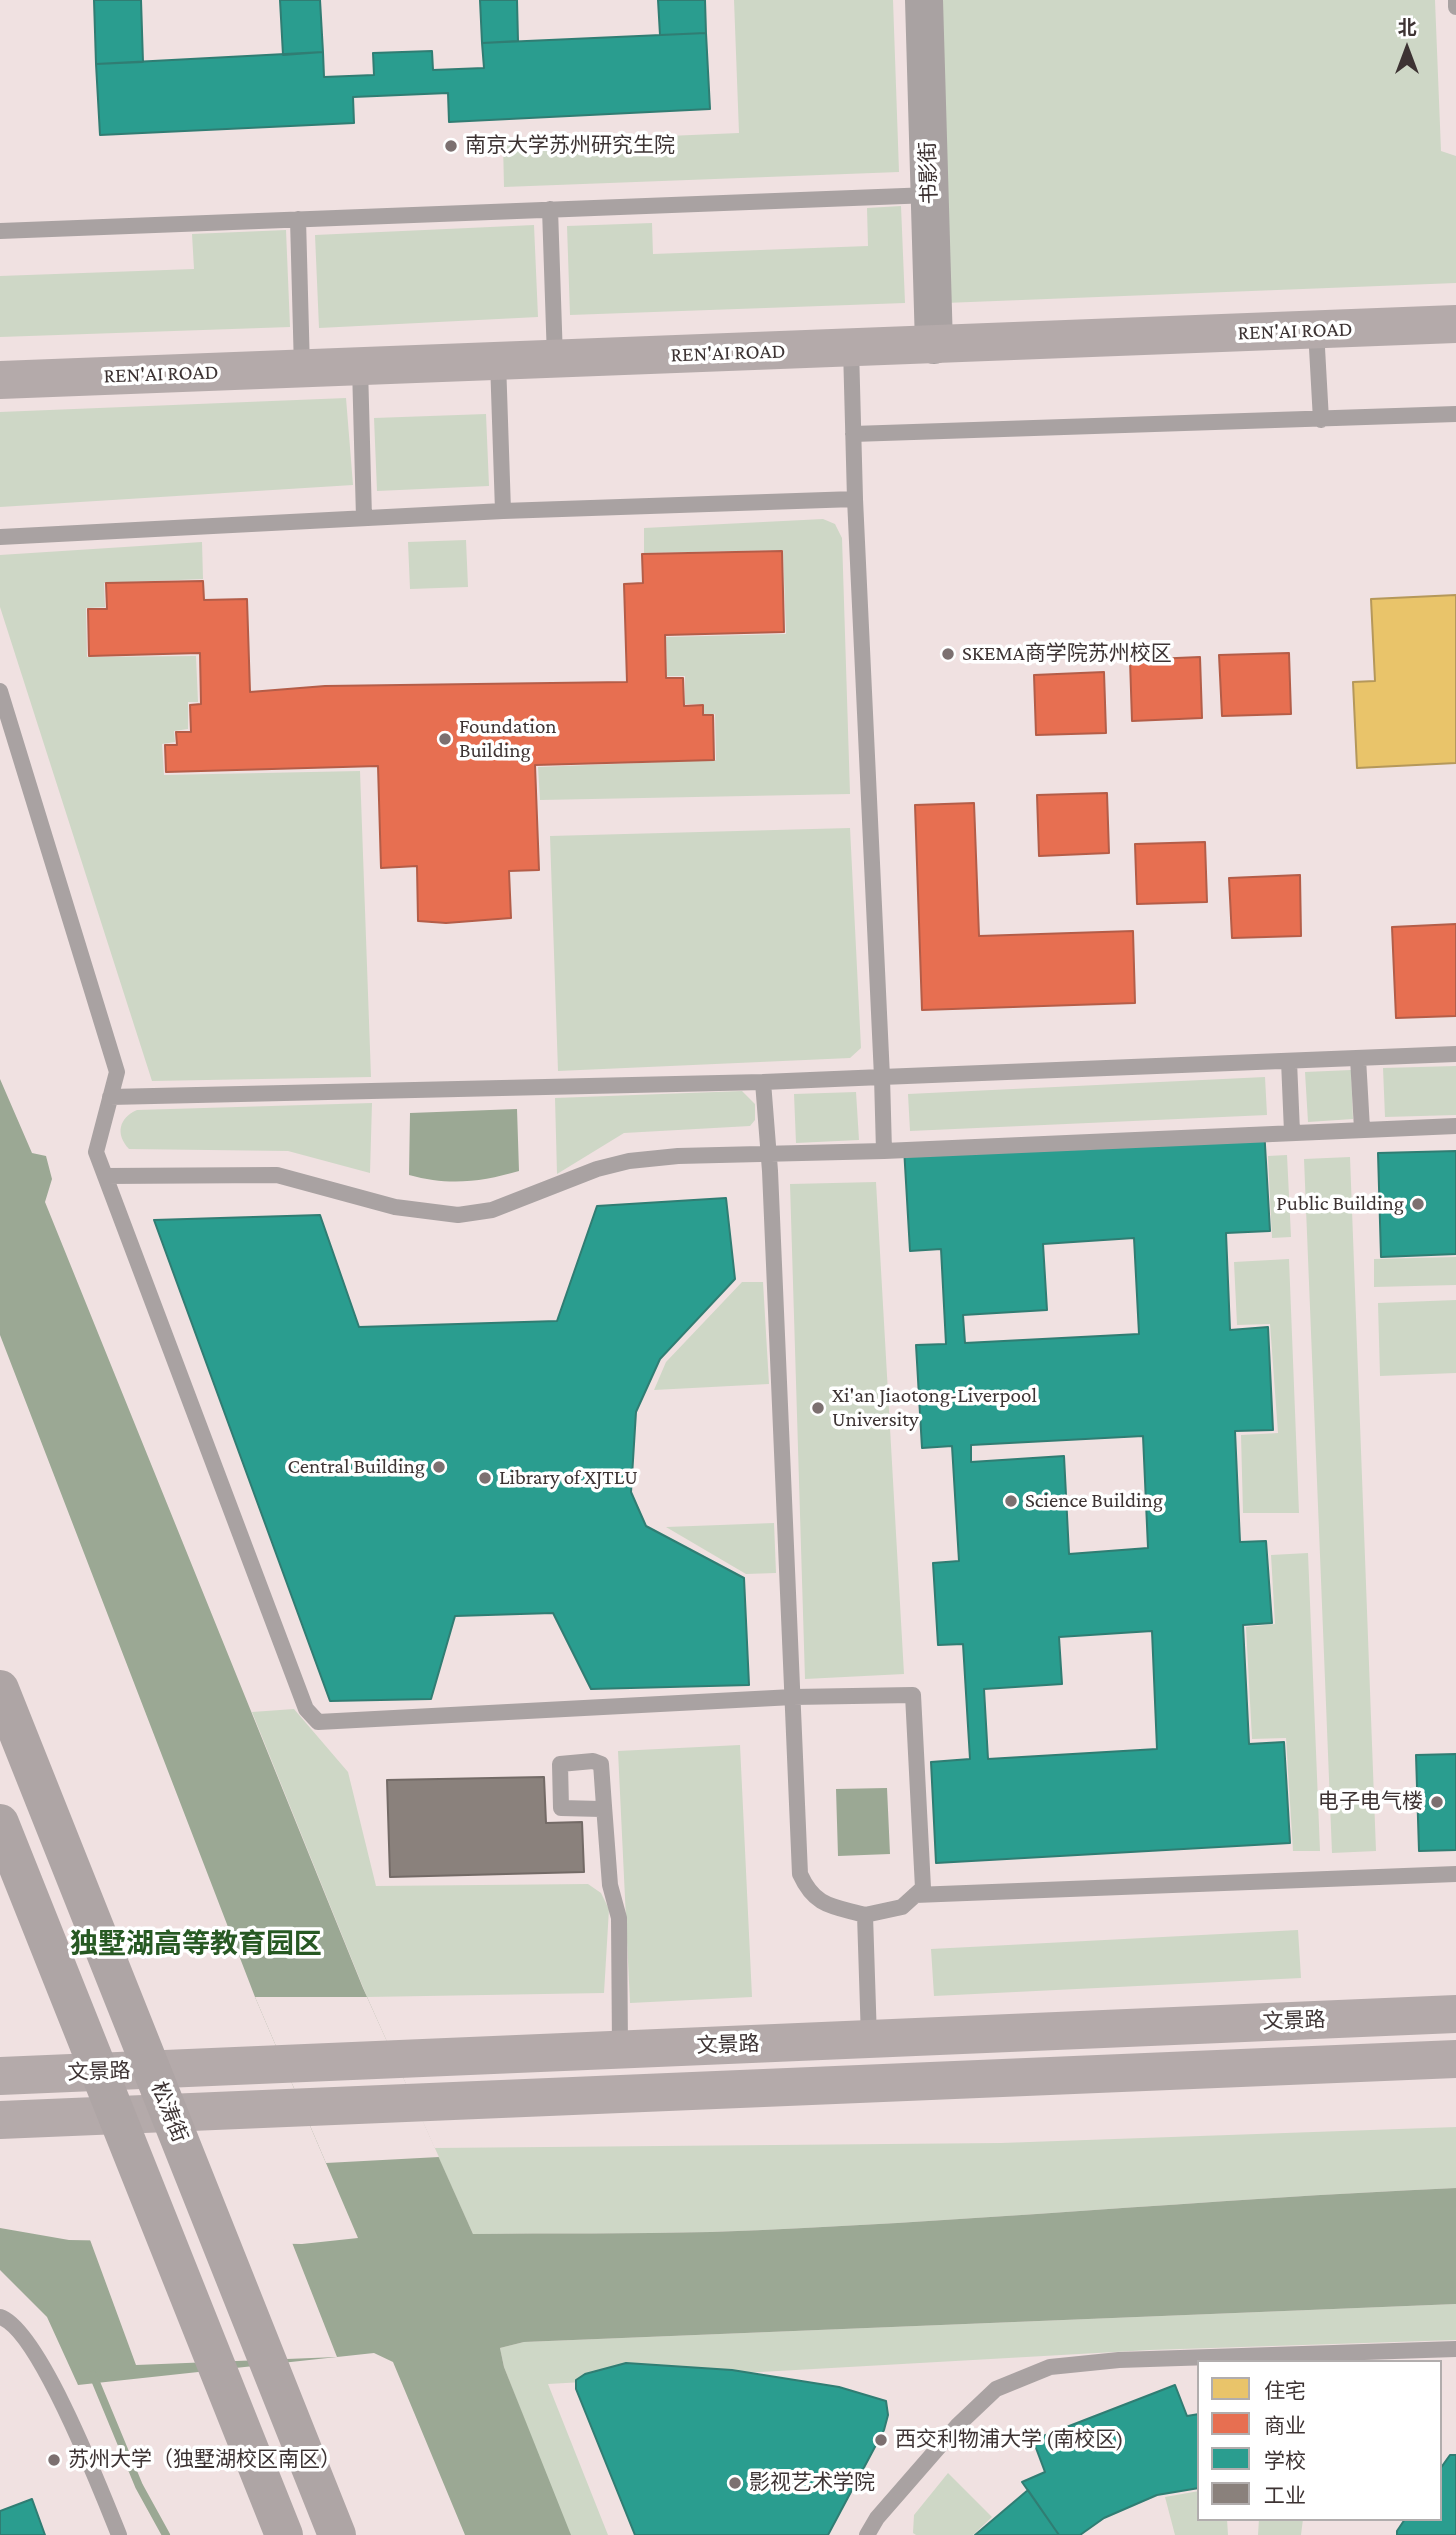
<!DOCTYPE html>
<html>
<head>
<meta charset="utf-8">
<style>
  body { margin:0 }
  #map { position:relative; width:1456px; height:2535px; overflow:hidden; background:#f0e1e1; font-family:"Crimson Pro","Noto Sans SC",serif }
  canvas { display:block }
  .legend { position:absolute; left:1197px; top:2360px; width:245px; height:161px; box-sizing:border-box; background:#fff; border:2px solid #b1adad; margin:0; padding:9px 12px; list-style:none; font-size:21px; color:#3d3333 }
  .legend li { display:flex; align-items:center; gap:14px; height:35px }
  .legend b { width:35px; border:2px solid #b1adad }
  .north { position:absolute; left:1372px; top:14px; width:70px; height:70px; -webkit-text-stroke:5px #fff; paint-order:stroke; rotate:0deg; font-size:19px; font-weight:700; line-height:28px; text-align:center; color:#3d3333 }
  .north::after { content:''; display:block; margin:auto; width:24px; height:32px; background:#3d3333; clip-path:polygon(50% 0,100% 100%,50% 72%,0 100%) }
</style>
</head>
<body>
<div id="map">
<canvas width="1456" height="2535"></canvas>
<ul class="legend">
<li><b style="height:19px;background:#e9c46a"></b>住宅</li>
<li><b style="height:19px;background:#e76f51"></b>商业</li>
<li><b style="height:19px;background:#2a9d8f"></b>学校</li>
<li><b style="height:19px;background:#8a817c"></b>工业</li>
</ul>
<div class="north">北</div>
</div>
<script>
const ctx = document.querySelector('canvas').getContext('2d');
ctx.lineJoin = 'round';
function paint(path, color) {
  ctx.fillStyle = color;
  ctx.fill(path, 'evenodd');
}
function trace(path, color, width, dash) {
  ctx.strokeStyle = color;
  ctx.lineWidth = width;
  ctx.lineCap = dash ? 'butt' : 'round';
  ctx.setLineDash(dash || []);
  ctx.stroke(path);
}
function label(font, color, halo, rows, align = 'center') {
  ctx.font = font + ' "Crimson Pro","Noto Sans SC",serif';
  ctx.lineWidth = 7;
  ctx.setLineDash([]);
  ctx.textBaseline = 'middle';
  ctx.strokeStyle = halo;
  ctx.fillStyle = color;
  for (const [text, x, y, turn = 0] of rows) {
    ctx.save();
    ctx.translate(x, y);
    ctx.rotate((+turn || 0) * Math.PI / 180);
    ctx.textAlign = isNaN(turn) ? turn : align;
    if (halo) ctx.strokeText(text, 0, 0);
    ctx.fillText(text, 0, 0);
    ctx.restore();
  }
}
const green = new Path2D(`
  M734,0H893L899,172L504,187L503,143L739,133Z
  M937,0H1435L1441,151L1456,156V283L945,303Z
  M901,206L905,303L570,315L567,226L652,223L653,254L868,246L867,208Z
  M534,225L538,317L319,328L315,235Z
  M286,230L290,327L0,337V276L194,269L192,234Z
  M346,398L353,485L0,507V412Z
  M486,414L489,486L377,491L374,418Z
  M823,519L835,524L842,538L850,794L540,800L538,767L716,760L715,714H704V704H685V676H667L666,637L786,634L783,550L644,553V528Z
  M466,540L468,587L410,589L408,542Z
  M202,542L203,579L104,583L105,607L86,608L87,657L196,656L198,702H188V729L174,731L175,742L162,744L164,775L360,771L371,1077L152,1081L0,607V555Z
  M850,828L861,1048L850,1058L558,1071L550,836Z
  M1456,1066V1115L1385,1117L1383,1068Z
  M1351,1070L1353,1119L1308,1122L1305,1072Z
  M1265,1077L1267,1115L910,1131L908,1094Z
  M742,1091L755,1104V1120L750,1126L624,1133L557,1174L555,1098Z
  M856,1092L859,1140L796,1143L794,1094Z
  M372,1103L370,1173L288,1151L129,1149C115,1134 119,1118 137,1110Z
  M1287,1155L1291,1237L1272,1238L1268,1156Z
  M1350,1157L1376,1851L1332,1853L1304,1159Z
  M876,1182L904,1674L805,1679L790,1184Z
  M1456,1257V1285L1374,1287V1259Z
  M1289,1259L1299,1513H1243L1241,1435L1278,1433L1270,1324L1237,1325L1234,1262Z
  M742,1282H763L769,1384L654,1390L666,1362Z
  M1456,1300V1373L1380,1376L1378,1303Z
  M774,1523L776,1573L746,1574L666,1527Z
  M1308,1553L1320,1851H1293L1286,1738L1252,1739L1246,1627L1275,1624L1271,1555Z
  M294,1709L348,1772L376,1886L588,1884L601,1893L609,1909L604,1993L367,1997L252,1712Z
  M740,1745L752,1997L630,2003L618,1751Z
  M1298,1930L1301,1978L934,1996L931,1949Z
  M1456,2127V2188C1207,2199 960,2223 711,2232C632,2234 552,2233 473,2234L434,2148L1001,2143Z
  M1456,2304V2340L1150,2350L548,2384L608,2535H569L504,2367L500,2348L524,2342Z
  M948,2473L992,2517L973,2535H916L913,2533L914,2515Z
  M1199,2491V2519H1227L1228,2535H1175L1165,2497Z
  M1259,2519H1303L1301,2535H1258Z`);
const water = new Path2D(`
  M0,1079L32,1153L46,1156L52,1179L45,1202L363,1988L473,2234C552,2233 632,2234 711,2232C960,2223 1207,2199 1456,2188V2304L524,2342L500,2348L504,2367L571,2535H465L393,2362L374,2353L78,2385L47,2317L0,2270V2228L69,2240L302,2244L358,2238L255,1997L0,1335Z
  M517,1109L519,1171C481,1182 449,1186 409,1175L410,1113Z
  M887,1788L890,1854L838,1856L836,1789Z`);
const pier = new Path2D(`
  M255,1997H367L439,2157L326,2163Z
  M89,2237L291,2240L337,2357L136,2365Z`);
const homes = new Path2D(`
  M1456,595V763L1357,768L1353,682L1375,681L1371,599Z`);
const shops = new Path2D(`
  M782,551L784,632L665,635L666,678H683L684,706L703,705V715H713L714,760L535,765L539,870L509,871L511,918L446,923L418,921L417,866L381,868L378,766L166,772L165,745H177L176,732H191L190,705L201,704L200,653L89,656L88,609H107L106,583L203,581L204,600L247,599L250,692L325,686L627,682L624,584L643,583L642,554Z
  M1289,653L1291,714L1222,716L1219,655Z
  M1200,657L1202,718L1132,721L1130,660Z
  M1104,672L1106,733L1036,735L1034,675Z
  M1107,793L1109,853L1039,856L1037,795Z
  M974,803L979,936L1133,931L1135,1003L922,1010L915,805Z
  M1205,842L1207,902L1137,904L1135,844Z
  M1300,875L1301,936L1232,938L1229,878Z
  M1456,924V1016L1396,1018L1392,927Z`);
const schools = new Path2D(`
  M94,0H141L143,62L96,64Z
  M280,0H320L323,52L283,55Z
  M480,0H517L518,41L482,43Z
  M658,0H705L706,33L660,35Z
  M706,33L710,109L449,122L448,93L353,97L354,123L100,135L96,64L323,52L324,77L374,75L373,53L432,51L433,70L484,68L482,43Z
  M1264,1128L1270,1231L1226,1233L1230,1330L1268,1327L1273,1430L1235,1431L1240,1542L1266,1541L1272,1623L1243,1625L1249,1744L1284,1742L1290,1843L936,1863L931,1762L970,1759L963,1644L938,1645L933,1563L959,1561L952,1446L922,1448L916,1345L946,1344L941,1249L910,1251L904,1148ZM1134,1238L1139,1334L965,1343L963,1315L1047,1310L1043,1244ZM1143,1436L1148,1548L1069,1554L1064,1456L971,1462V1445ZM1152,1631L1157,1749L988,1759L984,1689L1062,1684L1059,1637Z
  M1456,1151V1254L1381,1257L1378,1153Z
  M726,1198L735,1279L660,1359L636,1412L631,1492L646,1526L744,1578L749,1685L591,1689L553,1613L455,1616L431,1699L330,1701L154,1220L320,1215L359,1327L557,1321L597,1206Z
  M1456,1754V1850L1419,1851L1416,1755Z
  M626,2363L732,2370L839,2387L886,2401L888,2415L884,2430L828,2535H635L576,2389V2380L585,2374Z
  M1175,2385L1187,2416L1199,2414V2488L1157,2495L1104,2518L1080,2535H1059L1022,2482L1045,2472L1033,2440Z
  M1450,2455H1456V2535H1397V2531L1405,2519H1440V2469Z
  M1028,2490L1059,2535H975Z
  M32,2499L45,2535H0V2511Z`);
const industry = new Path2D(`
  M544,1777L546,1823L582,1822L584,1872L390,1877L387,1780Z`);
const stream = new Path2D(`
  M93,2375L139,2486L166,2535`);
const service = new Path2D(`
  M1456,0V7
  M550,209L555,359
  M298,219L302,369
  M0,231L930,195
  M1316,330L1321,420
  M851,348L855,499
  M498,361L503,511
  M360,367L364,518
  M853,434L1456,414
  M0,537L503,511L855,499L882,1077L763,1082L770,1171L800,1874C815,1907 832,1906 865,1915L869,2039
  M0,691L117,1072L96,1152L306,1709L318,1722L793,1697L913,1695L923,1888L902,1907L865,1915
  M1456,1054L882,1077L884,1151L1456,1126
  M1358,1058L1362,1129
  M1289,1061L1292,1132
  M110,1097L763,1082
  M105,1176L277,1175L395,1207L458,1215L492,1210L597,1169L629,1161L678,1156L884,1151
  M593,1761L601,1764L604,1806L601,1809L561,1808L560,1764Z
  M604,1806L610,1885L619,1918L620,2049
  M915,1895L1456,1874
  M0,2317C39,2329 102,2493 119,2535
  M867,2535L877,2518L958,2425L996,2389L1050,2367L1119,2360L1456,2349`);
const tertiary = new Path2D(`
  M924,0L934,345`);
const secondary = new Path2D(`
  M0,380L1456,324
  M0,2076L1456,2014
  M0,2120L1456,2059`);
const primary = new Path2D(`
  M0,1689L337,2535
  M0,1823L284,2535`);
const markers = [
  [451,146,7,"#7c7070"],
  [948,654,7,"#7c7070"],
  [445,739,7,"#7c7070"],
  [1418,1204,7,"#7c7070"],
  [818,1408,7,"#7c7070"],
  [439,1467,7,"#7c7070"],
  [485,1478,7,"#7c7070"],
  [1011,1501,7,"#7c7070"],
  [1437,1802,7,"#7c7070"],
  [881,2440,7,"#7c7070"],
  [54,2460,7,"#7c7070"],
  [735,2483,7,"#7c7070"]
];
const poiNames = [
  ["南京大学苏州研究生院",465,146],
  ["SKEMA商学院苏州校区",962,654],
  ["Foundation",459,727],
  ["Building",459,751],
  ["Public Building",1404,1204,"right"],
  ["Xi'an Jiaotong-Liverpool",832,1396],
  ["University",832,1420],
  ["Central Building",425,1467,"right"],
  ["Library of XJTLU",499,1478],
  ["Science Building",1025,1501],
  ["电子电气楼",1423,1802,"right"],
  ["西交利物浦大学 (南校区)",895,2440],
  ["苏州大学（独墅湖校区南区）",68,2460],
  ["影视艺术学院",749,2483]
];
const streetNames = [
  ["书影街",929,173,-92],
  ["REN'AI ROAD",1295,331,-2],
  ["REN'AI ROAD",728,353,-2],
  ["REN'AI ROAD",161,374,-2],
  ["文景路",1294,2021,-2],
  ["文景路",728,2045,-2],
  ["文景路",99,2072,-2],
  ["松涛街",169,2112,68]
];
const districtNames = [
  ["独墅湖高等教育园区",196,1944]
];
paint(green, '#ced7c6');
paint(water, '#9ba894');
paint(pier, '#f0e1e1');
paint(homes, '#e9c46a');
trace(homes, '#b5985a', 2);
paint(shops, '#e76f51');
trace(shops, '#b45d48', 2);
paint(schools, '#2a9d8f');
trace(schools, '#307d73', 2);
paint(industry, '#8a817c');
trace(industry, '#736a66', 2);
trace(stream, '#9ba894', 8);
trace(service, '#a9a2a2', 16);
trace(tertiary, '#a9a2a2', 38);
trace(secondary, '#b4aaaa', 38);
trace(primary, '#aea5a5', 38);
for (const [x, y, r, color] of markers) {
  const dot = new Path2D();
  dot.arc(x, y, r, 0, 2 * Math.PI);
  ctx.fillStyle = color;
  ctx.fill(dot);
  trace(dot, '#fff', 2.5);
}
label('21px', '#3d3333', '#fff', poiNames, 'left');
label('21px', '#3d3333', '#fff', streetNames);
label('bold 28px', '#275923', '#fff', districtNames);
</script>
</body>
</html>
